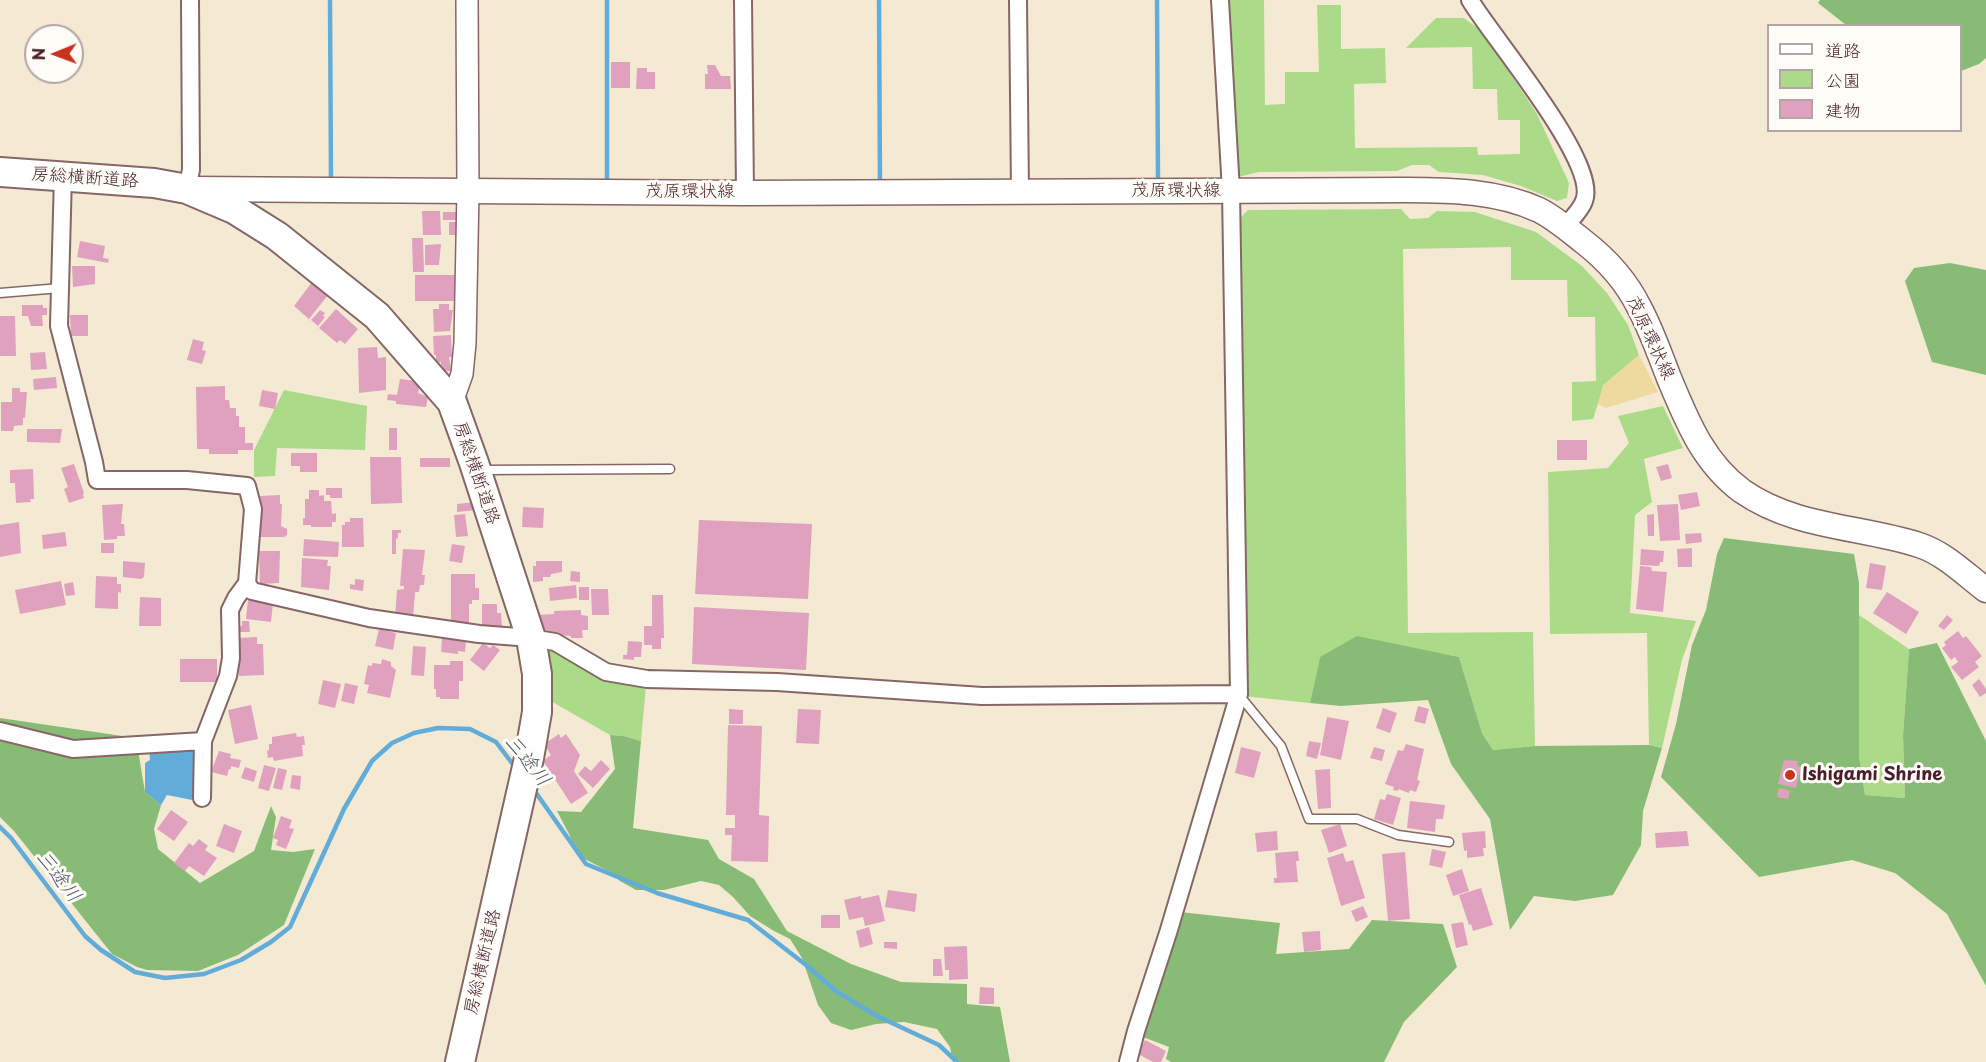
<!DOCTYPE html>
<html>
<head>
<meta charset="utf-8">
<style>
  body { margin:0 }
  #map { position:relative; width:1986px; height:1062px; overflow:hidden; background:#f4ead3; font-family:"Playpen Sans","Klee One",sans-serif }
  canvas { display:block }
  .legend { position:absolute; left:1767px; top:24px; width:195px; height:108px; box-sizing:border-box; background:#fdfcf7; border:2px solid #b5a4a5; margin:0; padding:8px 10px; list-style:none; font-size:18px; color:#4a1f2b }
  .legend li { display:flex; align-items:center; gap:12px; height:30px }
  .legend b { width:30px; border:2px solid #b5a4a5 }
  .north { position:absolute; left:24px; top:24px; width:60px; height:60px; box-sizing:border-box; background:#fdfcf7; border:2px solid #b5a4a5; border-radius:50%; rotate:269deg; font-size:16px; font-weight:700; line-height:24px; text-align:center; color:#4a1f2b }
  .north::after { content:''; display:block; margin:auto; width:21px; height:27px; background:#c8321e; clip-path:polygon(50% 0,100% 100%,50% 72%,0 100%) }
</style>
</head>
<body>
<div id="map">
<canvas width="1986" height="1062"></canvas>
<ul class="legend">
<li><b style="height:8px;background:#fff"></b>道路</li>
<li><b style="height:16px;background:#abdb89"></b>公園</li>
<li><b style="height:16px;background:#e0a1bf"></b>建物</li>
</ul>
<div class="north">N</div>
</div>
<script>
const ctx = document.querySelector('canvas').getContext('2d');
ctx.lineJoin = 'round';
function paint(path, color) {
  ctx.fillStyle = color;
  ctx.fill(path, 'evenodd');
}
function trace(path, color, width, dash) {
  ctx.strokeStyle = color;
  ctx.lineWidth = width;
  ctx.lineCap = dash ? 'butt' : 'round';
  ctx.setLineDash(dash || []);
  ctx.stroke(path);
}
function label(font, color, halo, rows, align = 'center') {
  ctx.font = font + ' "Playpen Sans","Klee One",sans-serif';
  ctx.lineWidth = 6;
  ctx.setLineDash([]);
  ctx.textBaseline = 'middle';
  ctx.strokeStyle = halo;
  ctx.fillStyle = color;
  for (const [text, x, y, turn = 0] of rows) {
    ctx.save();
    ctx.translate(x, y);
    ctx.rotate((+turn || 0) * Math.PI / 180);
    ctx.textAlign = isNaN(turn) ? turn : align;
    if (halo) ctx.strokeText(text, 0, 0);
    ctx.fillText(text, 0, 0);
    ctx.restore();
  }
}
const green = new Path2D(`
  M1224,0H1264L1265,105L1285,104V72H1319L1317,5H1341V49L1385,48L1386,83L1354,84L1355,148L1477,147L1478,155L1520,154V120H1498L1497,89H1473L1472,47L1406,48L1436,18H1464L1483,32L1537,114L1569,183L1567,198L1557,201L1521,186L1483,175L1439,172L1429,165H1412L1397,171L1259,172L1234,178Z
  M1401,209L1410,219L1428,218L1437,211L1475,212L1536,232L1582,266L1607,293L1628,325L1639,355L1604,385L1593,419L1572,421V382L1596,381L1595,317H1568L1567,280H1511V247L1403,249L1408,633L1533,632L1535,746L1493,750L1482,733L1459,657L1407,647L1320,657L1310,703L1243,696L1235,223L1248,210Z
  M284,390L367,406L365,450L277,448L275,476L254,477V450Z
  M1663,406L1683,448L1644,459L1652,502L1635,515L1630,613L1696,621L1682,660L1662,748L1649,745L1647,633L1550,634L1548,472L1608,468L1629,443L1618,416Z
  M1859,615L1909,649L1903,736L1905,798L1865,795L1859,756Z
  M546,642L646,685L641,741L624,736L610,735L549,700Z`);
const forest = new Path2D(`
  M1820,0H1986V58L1979,64L1961,71L1960,26L1846,25L1818,3Z
  M1950,263L1986,270V375L1932,362L1905,281L1914,268Z
  M1724,538L1854,554L1859,583V756L1865,795L1905,798L1903,736L1909,649L1937,643L1986,741V986L1947,914L1895,873L1852,860L1759,877L1661,777L1676,724L1692,645L1706,610L1717,554Z
  M1357,636L1459,657L1482,733L1493,750L1535,746L1649,745L1662,748L1643,811L1641,845L1613,895L1575,901L1534,896L1510,930L1490,819L1451,764L1428,700L1341,706L1310,703L1320,657Z
  M0,718L136,738L145,792L161,805L154,829L158,849L200,883L254,851L271,806L276,817L271,850L293,852L315,849L284,925L238,955L198,971L147,970L137,967L112,954L14,831L0,817Z
  M610,735L624,736L641,741L633,828L708,840L719,859L754,879L787,931L851,964L901,982L967,984V1004L1000,1007L1010,1062H953L950,1047L937,1029L904,1022L876,1024L851,1030L831,1023L818,1005L802,958L790,939L774,931L750,916L733,897L719,885L701,881L664,890H636L620,881L608,871L577,855L569,834L557,811L581,812L615,769Z
  M1180,912L1280,923L1276,954L1349,949L1372,920L1443,924L1457,967L1404,1022L1384,1062H1171L1166,1059L1169,1047L1138,1035Z`);
const sand = new Path2D(`
  M1639,355L1658,392L1606,408L1598,404L1603,385Z`);
const water = new Path2D(`
  M149,748L198,749L197,801L167,795L161,805L145,792V763L150,760Z`);
const stream = new Path2D(`
  M330,0L331,180
  M879,0L880,186
  M1157,0L1158,184
  M607,183V0
  M534,790L586,864L657,893L748,920L806,965L837,992L877,1016L939,1045L957,1062
  M0,827L11,838L85,936L101,950L135,972L165,978L204,974L241,960L271,942L290,927L344,809L372,761L392,743L414,733L438,728L470,729L496,742L515,767`);
const building = new Path2D(`
  M611,62H630V88H611Z
  M707,65H715L721,76H730L731,89H705V74H708Z
  M637,68H647V72H655V89H636Z
  M422,211H440L441,235H423Z
  M443,212H456V220H443Z
  M449,222H456L457,235H449Z
  M412,238H423L424,272H413Z
  M80,241L105,246L103,258L109,259L108,263L77,257Z
  M441,244L439,265H425V245Z
  M72,266H95V284L73,287Z
  M415,275H457V301H415Z
  M316,277L332,290L309,319L294,306Z
  M439,304H449V310H453L450,331L434,332L433,309H439Z
  M22,305H43V308H47V315H42L43,326H31L28,316H22Z
  M336,309L358,329L345,344L340,340L337,343L319,328Z
  M320,310L325,313L323,316L325,317L318,326L311,320Z
  M70,315H88V336H71Z
  M0,316H15L16,356H0Z
  M451,335L452,357H449L451,371H443V366H441V362L436,363V355H434L433,336Z
  M193,339L204,342L202,350L206,351L202,364L187,360Z
  M377,347L378,358L386,357V390L359,393L358,348Z
  M45,352L47,369L31,370L30,353Z
  M56,377L57,388L34,390L33,379Z
  M400,379L417,381V384H420L418,393L428,397L426,407L396,404V401L387,400L388,394L397,395Z
  M225,386V400H229L230,408H236V416H239V427H245V443H253V450H238V454H209V449H197L196,387Z
  M12,388H20V392H27L25,418H23V425L14,426L13,431H1V402H12Z
  M262,390L278,393L275,409L259,406Z
  M389,428H397V450H389Z
  M27,429H62L60,443L27,442Z
  M1557,440H1587V460H1557Z
  M291,453H317V472H300V466H291Z
  M370,457H401L402,503L371,504Z
  M420,458H450V467H420Z
  M74,464L84,493L83,494L84,498L69,503L64,489L68,487L61,468Z
  M1668,464L1672,478L1661,481L1656,467Z
  M33,469L34,499H30L31,502L16,503L15,483H10V470Z
  M326,488H342V498H330V495H326Z
  M309,490H319V496L324,495V501H331L332,514L336,513V522H332V527H311V525H303V518H305V499H309Z
  M1697,492L1700,506L1681,510L1678,495Z
  M280,495V504H282L281,526L287,529V535L284,537H259V496Z
  M476,502L477,510L457,512V504Z
  M123,504L121,524H124L125,536H117V539L104,540L102,505Z
  M1678,504L1680,540L1660,541L1657,505Z
  M523,507L544,508L543,528L522,527Z
  M465,514L468,536L456,537L454,515Z
  M1654,514V536H1648L1647,515Z
  M350,518H363L364,547H342V525H345V522H350Z
  M699,520L812,524L808,599L695,594Z
  M19,522L21,553L0,557V525Z
  M392,530H401V533H398V538L396,539V554H392Z
  M65,532L67,546L43,549L42,535Z
  M1701,533L1702,542L1686,544L1685,534Z
  M304,539L339,542L338,557L303,556Z
  M101,543H114V553H101Z
  M452,544L465,546L462,563L449,561Z
  M1692,548V567H1678L1677,549Z
  M403,549L425,550L422,575H425L424,585H420L419,592H415L413,618L395,617L397,590L404,589V586H400Z
  M1641,549L1664,551L1663,562H1660L1659,566L1640,565Z
  M259,551H280L279,583L260,584Z
  M302,558L328,560L327,566H331L329,590L301,587Z
  M123,561L145,563L144,577L141,579L123,577Z
  M536,561H562V572L551,574L550,577H543V581L533,582V566H536Z
  M1870,563L1886,566L1882,590L1866,588Z
  M1640,566L1651,567L1652,571L1667,572L1663,612L1636,609Z
  M571,571L580,572V582L570,581Z
  M451,574H475V588H479V600H472V604H469V624L451,625Z
  M96,576L117,577V584H121V593L118,592V609L95,608Z
  M355,579L364,580L363,591L350,589V584L355,585Z
  M61,581L66,605L20,614L15,590Z
  M73,582L75,595L66,596L64,584Z
  M576,585L577,598L550,601L549,588Z
  M579,587H589V600H579Z
  M591,589H608L609,615H592Z
  M1887,592L1919,612L1906,634L1873,613Z
  M652,595H663L664,638H661V649H652V645H644V626H652Z
  M140,597L161,598V626H139Z
  M248,600L273,603L271,622L246,619Z
  M482,604H497V613H501L502,627L482,628Z
  M694,607L809,613L806,670L692,664Z
  M581,610V615L588,616V630H582L583,638H571V636L557,635L541,628L538,615L554,614V611Z
  M1947,615L1953,620L1944,630L1938,626Z
  M242,621H249L250,632H238V627L242,626Z
  M379,629L396,633L393,650L375,646Z
  M1958,631L1963,638L1966,636L1982,656L1975,662L1979,667L1962,680L1951,667L1958,662L1955,657L1951,660L1942,648L1946,645L1944,642Z
  M257,637V644H263L264,675L239,676L237,638Z
  M442,638L466,641L465,652L458,651V654L441,652Z
  M628,641L642,642L641,657H634V660L623,659V655H627Z
  M483,643L490,648L493,645L500,650L484,671L470,660Z
  M413,646L426,647L424,676L411,675Z
  M180,659H217V682H180Z
  M382,659L391,662V666L396,670L390,698L367,693L369,685L364,684L368,665L372,666V663L381,664Z
  M450,661H463V681H459V699H440V697H436V689H434V665H450Z
  M1979,679L1986,689V693L1980,697L1972,685Z
  M323,680L341,684L335,708L318,704Z
  M345,683L358,686L354,704L341,701Z
  M251,705L258,739L235,744L228,710Z
  M1418,706L1429,709L1425,724L1414,721Z
  M1383,708L1397,713L1390,733L1376,728Z
  M729,709L743,710V724H729Z
  M798,709L821,710L819,744L796,743Z
  M1327,717L1349,721L1341,760L1320,755Z
  M728,725L762,726L759,815L769,816L768,862L731,861L732,835H725V828H735V815H726Z
  M296,733L297,737L304,736L305,745H302L303,756L274,761L273,757L268,758L267,751L269,750V744H272V737Z
  M559,734L561,738L566,734L580,755L574,771L588,793L571,804L543,761L551,755L544,744Z
  M1309,741L1321,743L1317,759L1306,756Z
  M1406,744L1424,749L1417,780L1420,781L1416,792L1410,790L1409,793L1398,789V791L1393,790L1394,787L1385,784L1398,750L1403,751Z
  M1241,747L1261,752L1254,778L1235,773Z
  M1374,747L1385,750L1382,761L1370,758Z
  M219,751L231,754L230,758L241,760L239,768L231,766V769H229L227,776L211,772Z
  M601,760L610,769L593,788L578,774L585,766L591,771Z
  M1784,760L1798,761L1797,766L1801,767L1796,788L1778,784Z
  M264,765L276,768L269,791L258,788Z
  M245,767L257,771L254,782L241,778Z
  M278,768L287,770L282,790L273,788Z
  M1330,769L1331,808L1318,809L1315,770Z
  M292,775L301,776L300,790L290,788Z
  M1779,788L1790,791L1788,799L1777,797Z
  M1387,794L1401,798L1393,825L1374,819L1380,799L1385,800Z
  M1410,801L1445,805L1443,819H1436L1435,832L1407,828Z
  M171,810L188,822L174,841L157,829Z
  M281,816L292,820L289,828L294,829L286,849L276,845L278,840L273,838Z
  M224,824L242,831L234,853L216,846Z
  M1340,824L1347,846L1329,853L1321,830Z
  M1277,831L1278,850L1257,852L1255,833Z
  M1485,831L1486,848H1483L1484,856L1467,858V850L1464,851L1462,833Z
  M1687,831L1689,846L1656,848L1655,833Z
  M199,839L208,846L205,850L217,858L204,876L189,866L185,871L174,863L189,843L193,846Z
  M1432,849L1446,852L1442,868L1429,865Z
  M1298,851L1299,861H1296L1298,882L1274,883V878H1277L1275,853Z
  M1405,852L1410,919L1388,921L1382,854Z
  M1343,853L1346,862L1353,860L1365,898L1341,906L1327,858Z
  M1462,869L1469,891L1453,896L1446,875Z
  M1481,888L1493,925L1473,931L1471,924L1469,925L1459,895Z
  M888,890L917,894L915,912L885,907Z
  M879,895L885,921L865,926L863,917L849,920L844,900L861,896V899Z
  M1363,906L1368,917L1356,922L1351,911Z
  M821,915H840V928H821Z
  M1463,922L1468,945L1456,948L1451,924Z
  M869,927L873,944L860,948L856,931Z
  M1320,931L1321,950L1304,952L1302,932Z
  M884,942H897V949L884,948Z
  M967,946L968,979L949,980V970H945L944,947Z
  M933,959H941L943,976H933Z
  M980,987L994,988V1004H979Z
  M1145,1040L1166,1051L1161,1062H1153L1138,1054Z`);
const service = new Path2D(`
  M0,293L60,288
  M480,470L670,469
  M1239,695L1281,746L1309,819H1357L1398,835L1449,842`);
const minor = new Path2D(`
  M743,0L745,193
  M1018,0L1020,191
  M1470,0C1491,36 1600,163 1584,201C1581,210 1571,219 1565,227
  M63,175L59,326L94,462L97,480H187L247,486L253,509L247,583L252,591L369,618L479,634L531,638L555,642L606,672L647,679L777,682L982,696L1239,694
  M187,189L191,170L190,0
  M0,731L73,749L203,741L228,676L231,658L230,610L236,598L247,583
  M202,798L203,741
  M1128,1062L1136,1031L1168,933L1239,694L1231,191L1220,0`);
const tertiary = new Path2D(`
  M452,402L462,374L465,343L468,191L467,0`);
const secondary = new Path2D(`
  M192,189L745,193L1406,190C1450,190 1498,191 1539,210C1555,218 1570,231 1584,242C1606,259 1626,281 1639,307C1651,329 1660,355 1669,378C1687,421 1703,462 1742,491C1795,528 1859,526 1919,545C1944,553 1965,574 1986,590`);
const trunk = new Path2D(`
  M0,172L154,183L187,189L234,209L277,236L377,316L452,402L474,463L531,638L537,674V712L529,758L460,1062`);
const markers = [
  [1790,775,6,"#c8321e"]
];
const streetNames = [
  ["房総横断道路",85,178,4],
  ["茂原環状線",1176,191],
  ["茂原環状線",690,192],
  ["茂原環状線",1650,338,65],
  ["房総横断道路",476,473,71],
  ["房総横断道路",483,962,-77]
];
const poiNames = [
  ["Ishigami Shrine",1802,775]
];
const waterNames = [
  ["三途川",527,761,51],
  ["三途川",58,877,52]
];
paint(green, '#abdb89');
paint(forest, '#88bb75');
paint(sand, '#eeda9e');
paint(water, '#62acda');
trace(stream, '#62acda', 4.5);
paint(building, '#e0a1bf');
trace(service, '#866666', 11);
trace(minor, '#866666', 20);
trace(tertiary, '#866666', 24);
trace(secondary, '#866666', 27);
trace(trunk, '#866666', 32);
trace(service, '#fff', 8);
trace(minor, '#fff', 16);
trace(tertiary, '#fff', 21);
trace(secondary, '#fff', 24);
trace(trunk, '#fff', 28);
for (const [x, y, r, color] of markers) {
  const dot = new Path2D();
  dot.arc(x, y, r, 0, 2 * Math.PI);
  ctx.fillStyle = color;
  ctx.fill(dot);
  trace(dot, '#fdfcf7', 2);
}
label('18px', '#4a1f2b', '#fdfcf7', streetNames);
label('bold 18px', '#4a1f2b', '#fdfcf7', poiNames, 'left');
label('italic 20px', '#545771', '#fdfcf7', waterNames);
</script>
</body>
</html>
